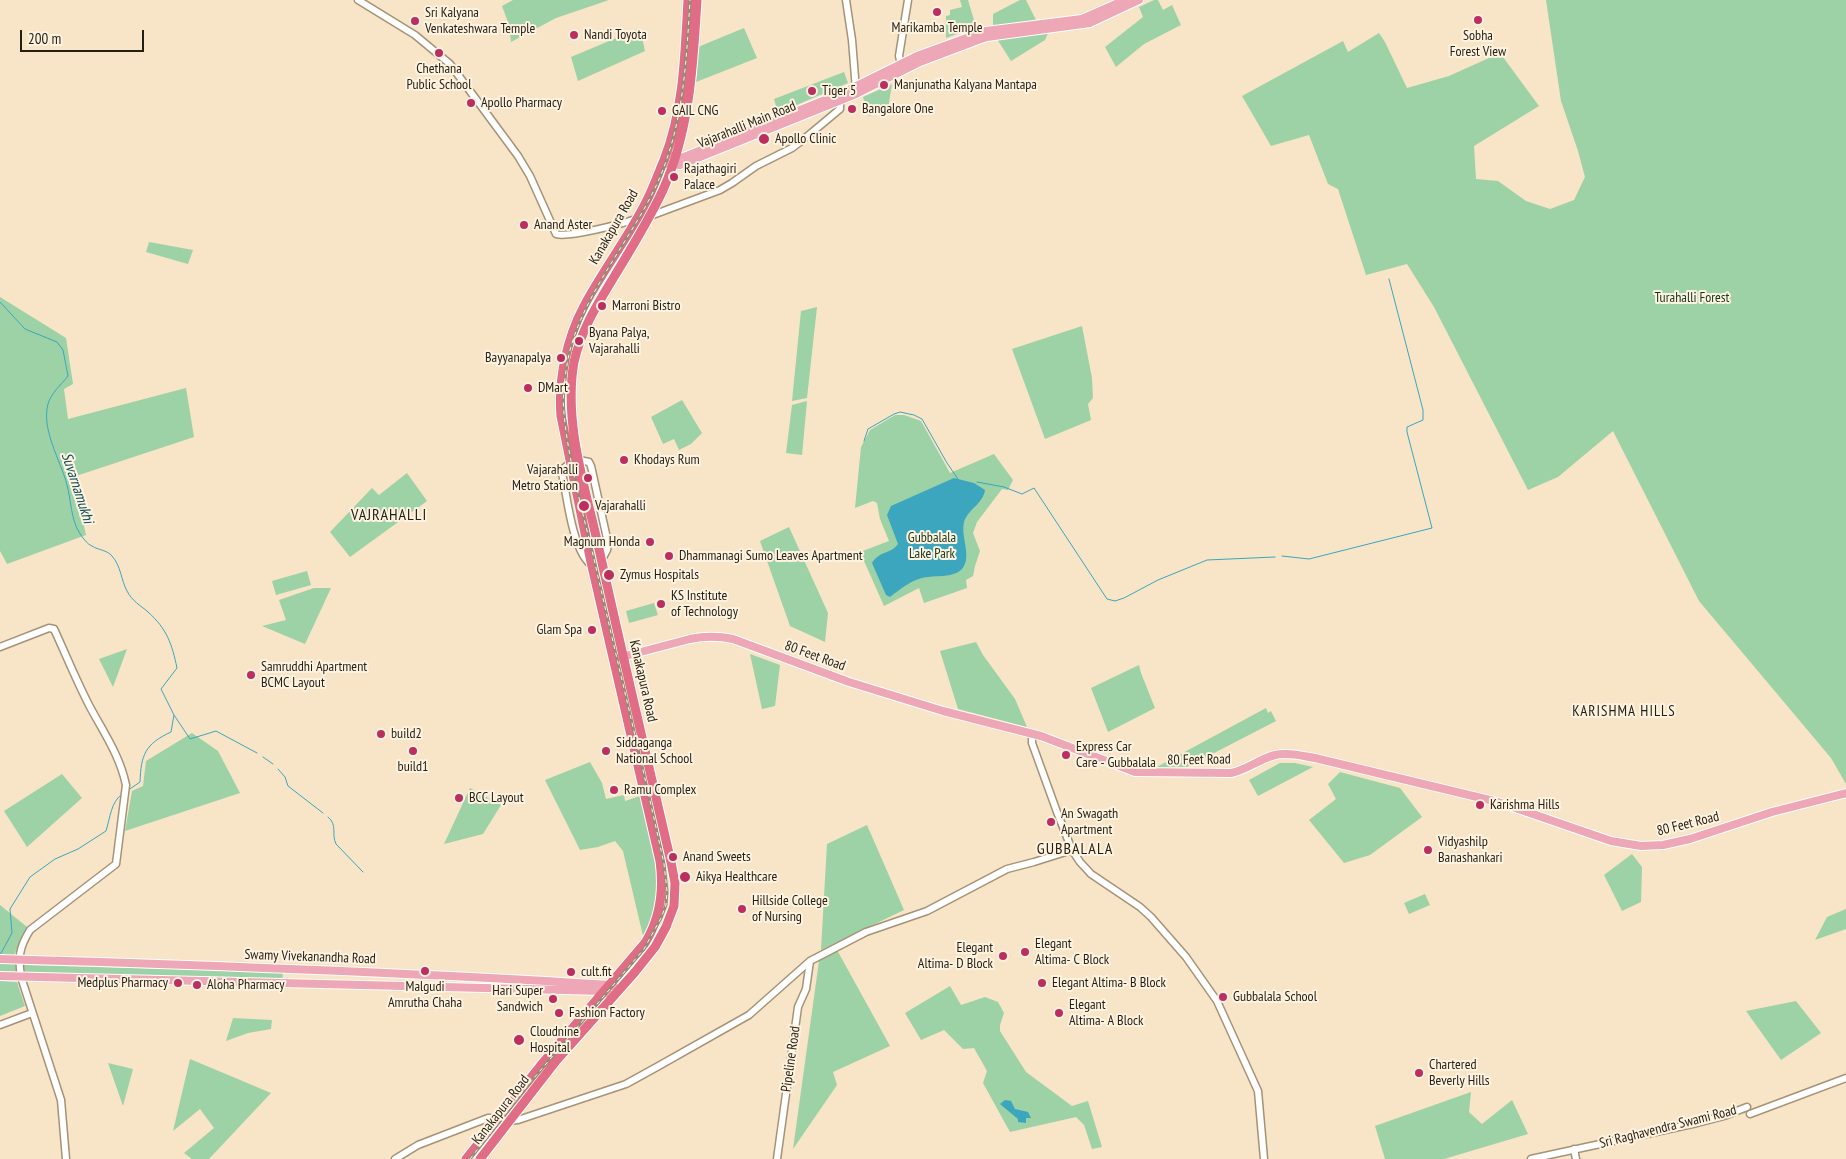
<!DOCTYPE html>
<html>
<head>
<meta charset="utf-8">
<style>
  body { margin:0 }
  #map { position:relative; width:1846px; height:1159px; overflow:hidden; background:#f8e4c6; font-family:"PT Sans Narrow",sans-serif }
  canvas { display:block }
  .scale { position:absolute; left:20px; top:30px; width:124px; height:22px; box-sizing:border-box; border:2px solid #251e13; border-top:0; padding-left:6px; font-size:15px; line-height:18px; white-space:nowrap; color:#251e13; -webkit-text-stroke:4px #fef3e0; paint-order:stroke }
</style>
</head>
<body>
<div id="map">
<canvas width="1846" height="1159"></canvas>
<div class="scale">200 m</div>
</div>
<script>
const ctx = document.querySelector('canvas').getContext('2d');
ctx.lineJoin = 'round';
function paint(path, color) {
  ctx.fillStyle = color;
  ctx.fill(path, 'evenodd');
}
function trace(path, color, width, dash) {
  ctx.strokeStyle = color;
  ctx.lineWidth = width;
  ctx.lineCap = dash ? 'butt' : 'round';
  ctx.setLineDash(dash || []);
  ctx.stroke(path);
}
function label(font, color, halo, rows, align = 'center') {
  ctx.font = font + ' "PT Sans Narrow",sans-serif';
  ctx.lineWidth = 4;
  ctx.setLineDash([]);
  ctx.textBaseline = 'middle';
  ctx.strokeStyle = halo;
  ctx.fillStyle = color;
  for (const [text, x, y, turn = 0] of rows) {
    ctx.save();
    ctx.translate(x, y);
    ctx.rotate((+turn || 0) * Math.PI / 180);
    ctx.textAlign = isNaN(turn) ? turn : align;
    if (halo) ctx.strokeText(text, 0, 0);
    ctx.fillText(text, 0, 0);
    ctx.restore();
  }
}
const green = new Path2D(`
  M513,0H609L556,18L511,42L509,25L502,6Z
  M960,0H968L976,27L946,38V16L950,15V10L962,7Z
  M1020,0H1026L1036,20L993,26V14Z
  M1154,0H1158L1163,10L1172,5L1181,25L1144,44L1116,67L1105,47L1143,17L1139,7Z
  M1546,0H1846V784L1831,758L1699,601L1613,431L1558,477L1528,490L1434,307L1407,264L1366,275L1338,189L1328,184L1309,135L1271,146L1242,96L1343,41L1348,52L1379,33L1385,42L1407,88L1449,76L1500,53L1539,106L1474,146L1476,179L1498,181L1526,201L1550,209L1574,200L1585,177L1578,151L1561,101Z
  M640,28L645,51L578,81L571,57Z
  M744,28L757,58L696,82L698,47Z
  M1048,33L1045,40L1011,61L997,39Z
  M844,72L848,83L778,113L774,99Z
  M892,84L888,109L869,116L863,97Z
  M149,242L193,250L188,264L146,252Z
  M0,297L66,338L73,384L64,389L68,419L186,388L194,437L73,477L86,535L7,564L0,551Z
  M817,307L807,398L792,401L801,311Z
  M1082,326L1092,378L1093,398L1088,404L1091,420L1045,439L1012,349Z
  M682,400L702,433L691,444L679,450L674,439L663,444L651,417Z
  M807,401L802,455L786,453L792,405Z
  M895,415H904L921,421L950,473L994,454L1013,480L1008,490L1002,489L977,522L973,533L980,551L975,566L973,576L966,580L967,588L924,603L919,588L884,606L860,552L889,541L880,519L877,503L873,501L855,508L861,447L870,430Z
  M407,473L427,501L350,557L330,532L372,488L379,495Z
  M789,527L828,613L825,642L790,626L760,541Z
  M307,571L311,585L276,595L272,581Z
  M314,588H331L305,644L262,626L286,620L279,600Z
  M654,603L658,615L629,623L626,611Z
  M976,642L983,655L1015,699L1027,727L958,709L940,651Z
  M127,649L113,687L99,659Z
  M750,654L780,665L775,706L762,709Z
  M1139,665L1141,673L1155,708L1108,732L1091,688Z
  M1266,708L1268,713L1271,711L1276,721L1187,767L1155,768Z
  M192,733L218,751L240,793L125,831L132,791L143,786L146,761Z
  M590,762L602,783L606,799L624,795L625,801L640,796L660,880L658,901L644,940L623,851L615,841L598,847L580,850L545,780Z
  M1280,763H1295L1313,767L1258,796L1249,780Z
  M1340,772L1400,788L1422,817L1370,855L1344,863L1309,820L1336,799L1328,784Z
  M62,774L82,798L27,847L4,811Z
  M470,788L501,805L483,834L444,844Z
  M867,825L904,910L821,950L827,844Z
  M1632,854L1642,867L1641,902L1622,911L1604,875Z
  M1425,894L1430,905L1409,914L1404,903Z
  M0,905L27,927L13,957H0Z
  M1846,909V929L1815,940L1827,917Z
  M837,950L890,1046L833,1072L837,1085L793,1149L819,961Z
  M0,963L17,964V973H0Z
  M23,965L283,972L282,981L23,974Z
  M0,981L17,982L25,1006L0,1016Z
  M950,986L961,1005L985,997L998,1002L1004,1013L1000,1025V1031L1026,1072L1072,1106L1088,1101L1102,1147L1092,1149L1084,1125L1076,1117L1010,1132L983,1083L987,1071L974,1048L963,1049L944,1030L921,1040L905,1013Z
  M1796,1001L1821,1033L1781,1060L1746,1011Z
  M233,1018L272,1020L271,1029L248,1033L226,1041Z
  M190,1059L271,1093L209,1159H192L184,1153L214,1128L200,1109L173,1131Z
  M108,1063L133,1069L123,1106Z
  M1471,1092L1469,1112L1482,1124L1512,1100L1528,1134L1444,1159H1385L1375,1126Z`);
const water = new Path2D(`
  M954,478L974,483L985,490C983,504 968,509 964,522C961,534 968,548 966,560C962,582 934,573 919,579C909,582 899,590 890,597L886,595L872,563C879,551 891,554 898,544L887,515L891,506Z
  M1005,1100L1011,1101L1015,1109L1028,1112L1031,1118H1026V1123L1018,1122V1119L1000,1104Z`);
const stream = new Path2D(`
  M0,302L25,329L57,342L63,350L68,376C61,385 51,393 48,404C41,430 61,461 67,485C71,500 71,519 79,532C82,537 87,544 92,546C98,550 107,550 112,556C121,566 121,580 127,591C132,601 140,605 148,612C167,629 172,644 177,668L161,689L174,715L171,732C145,744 141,755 140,782L127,791
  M864,441L868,429L894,414L900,412L914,415L922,419L947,463L958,479
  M977,482L1004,487L1022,494L1034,488L1107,599L1115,601L1124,598L1158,580L1207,560L1275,557
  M1282,556L1309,559L1432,528L1407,432V427L1423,420V410L1389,279
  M174,715L190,739L216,731L257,753
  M263,757L273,764
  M278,769L285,777L288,786L323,813
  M328,817C338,825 331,834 336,844L363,872
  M0,955L12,933L10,909L30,877L55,859L78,849L106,831C110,818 111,802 122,794`);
const minor = new Path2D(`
  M358,0L415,35L450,64L518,156L530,176L556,234C568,238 621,224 636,219
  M846,0L852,40L856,90
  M902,68L899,56L908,0
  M650,216L720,190L732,183L756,166L792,148L804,139L840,109V97
  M579,460L589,462L591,466L608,543L607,550L601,561
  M570,463L563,469L562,473C567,497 572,546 589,563L591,562
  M0,647L49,628L54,629C66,655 77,682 90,707C104,733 120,756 126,785L116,864L30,930C19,948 18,957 21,977L61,1100L66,1159
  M1032,738V743L1057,812L1072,850L1080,862L1091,874L1140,907L1151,917L1186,957L1217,1001L1258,1091L1264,1159
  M0,1025L32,1013
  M1750,1114L1846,1078
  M1574,1149L1576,1159
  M395,1159L418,1145L488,1118C499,1117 507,1122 518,1120L626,1084L655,1068L749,1015L810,961L866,932L927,911L1007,869L1034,862L1072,850
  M777,1159L798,1007L806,989L810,961
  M1531,1159L1697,1123L1724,1116L1747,1107`);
const major = new Path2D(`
  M666,154L679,159L840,94L917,56L986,31L1082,19L1125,0
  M668,164L680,165L856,94L920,62L978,40L987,37L1090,23L1139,0
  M614,659L690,639C705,636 718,636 733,639L849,682L943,711L1041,736L1135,772L1231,773C1247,770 1259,759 1275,755C1288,752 1302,756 1315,758L1498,802L1611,841L1641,846L1663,845L1690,839L1772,812L1846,793
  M0,959C203,965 407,972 610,985L618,989
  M0,976L604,991L612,996`);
const highway = new Path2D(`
  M466,1159L541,1065L645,943C661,917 664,890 660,861L591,562L561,416C558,379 567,338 584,306C603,270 628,238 646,202C653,189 658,174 664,160C684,110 685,53 688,0
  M480,1159L556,1061L635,972L655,947L666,927L674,906L675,883L671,862C647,758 622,654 599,549C586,490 563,423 574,362C581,330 597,305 614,277C631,249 649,220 663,190C690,130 693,65 697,0`);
const rail = new Path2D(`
  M470,1159L528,1085L644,949L661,918L666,905L667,891L664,864C642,762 617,661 594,559C583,513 568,460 564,413C562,396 565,376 568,359C579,303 624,248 650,198C683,136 686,68 690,0`);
const markers = [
  [937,12,5,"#bc2e5f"],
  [1478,20,5,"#bc2e5f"],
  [415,21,5,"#bc2e5f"],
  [574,35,5,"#bc2e5f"],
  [439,53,5,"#bc2e5f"],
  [884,85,5,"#bc2e5f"],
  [812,91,5,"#bc2e5f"],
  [471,103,5,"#bc2e5f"],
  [852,109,5,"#bc2e5f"],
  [662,111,5,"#bc2e5f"],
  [764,139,6,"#bc2e5f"],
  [674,177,5,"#bc2e5f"],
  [524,225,5,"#bc2e5f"],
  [602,306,5,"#bc2e5f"],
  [579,341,5,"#bc2e5f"],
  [561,358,5,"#bc2e5f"],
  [528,388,5,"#bc2e5f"],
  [624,460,5,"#bc2e5f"],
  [588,478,5,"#bc2e5f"],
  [584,506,6,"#bc2e5f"],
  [650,542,5,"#bc2e5f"],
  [669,556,5,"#bc2e5f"],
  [609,575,6,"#bc2e5f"],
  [661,604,5,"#bc2e5f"],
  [592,630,5,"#bc2e5f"],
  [251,675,5,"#bc2e5f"],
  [381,734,5,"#bc2e5f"],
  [413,751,5,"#bc2e5f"],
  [606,751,5,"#bc2e5f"],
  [1066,755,5,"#bc2e5f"],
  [614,790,5,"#bc2e5f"],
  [459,798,5,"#bc2e5f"],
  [1480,805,5,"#bc2e5f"],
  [1051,822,5,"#bc2e5f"],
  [1428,850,5,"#bc2e5f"],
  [673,857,5,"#bc2e5f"],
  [685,877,6,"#bc2e5f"],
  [742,909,5,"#bc2e5f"],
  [1025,952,5,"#bc2e5f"],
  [1003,956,5,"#bc2e5f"],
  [425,971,5,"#bc2e5f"],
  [571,972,5,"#bc2e5f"],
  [178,983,5,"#bc2e5f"],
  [1042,983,5,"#bc2e5f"],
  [197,985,5,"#bc2e5f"],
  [1223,997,5,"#bc2e5f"],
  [553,999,5,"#bc2e5f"],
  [559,1013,5,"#bc2e5f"],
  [1059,1013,5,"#bc2e5f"],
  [519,1040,6,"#bc2e5f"],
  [1419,1073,5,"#bc2e5f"]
];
const poiNames = [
  ["Sri Kalyana",425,13],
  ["Venkateshwara Temple",425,29],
  ["Marikamba Temple",937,28,"center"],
  ["Nandi Toyota",584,35],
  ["Sobha",1478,36,"center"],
  ["Forest View",1478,52,"center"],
  ["Chethana",439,69,"center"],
  ["Public School",439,85,"center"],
  ["Manjunatha Kalyana Mantapa",894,85],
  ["Tiger 5",822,91],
  ["Apollo Pharmacy",481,103],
  ["Bangalore One",862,109],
  ["GAIL CNG",672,111],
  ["Apollo Clinic",775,139],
  ["Rajathagiri",684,169],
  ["Palace",684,185],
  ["Anand Aster",534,225],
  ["Marroni Bistro",612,306],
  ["Byana Palya,",589,333],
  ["Vajarahalli",589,349],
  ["Bayyanapalya",551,358,"right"],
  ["DMart",538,388],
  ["Khodays Rum",634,460],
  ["Vajarahalli",578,470,"right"],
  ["Metro Station",578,486,"right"],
  ["Vajarahalli",595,506],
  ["Magnum Honda",640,542,"right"],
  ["Dhammanagi Sumo Leaves Apartment",679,556],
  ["Zymus Hospitals",620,575],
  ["KS Institute",671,596],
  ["of Technology",671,612],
  ["Glam Spa",582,630,"right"],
  ["Samruddhi Apartment",261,667],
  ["BCMC Layout",261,683],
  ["build2",391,734],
  ["Siddaganga",616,743],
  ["National School",616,759],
  ["Express Car",1076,747],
  ["Care - Gubbalala",1076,763],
  ["build1",413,767,"center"],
  ["Ramu Complex",624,790],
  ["BCC Layout",469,798],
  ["Karishma Hills",1490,805],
  ["An Swagath",1061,814],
  ["Apartment",1061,830],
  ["Vidyashilp",1438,842],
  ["Banashankari",1438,858],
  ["Anand Sweets",683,857],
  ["Aikya Healthcare",696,877],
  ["Hillside College",752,901],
  ["of Nursing",752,917],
  ["Elegant",1035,944],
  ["Altima- C Block",1035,960],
  ["Elegant",993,948,"right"],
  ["Altima- D Block",993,964,"right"],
  ["cult.fit",581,972],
  ["Medplus Pharmacy",168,983,"right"],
  ["Elegant Altima- B Block",1052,983],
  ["Aloha Pharmacy",207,985],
  ["Malgudi",425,987,"center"],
  ["Amrutha Chaha",425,1003,"center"],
  ["Hari Super",543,991,"right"],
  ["Sandwich",543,1007,"right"],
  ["Gubbalala School",1233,997],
  ["Elegant",1069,1005],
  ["Altima- A Block",1069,1021],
  ["Fashion Factory",569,1013],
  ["Cloudnine",530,1032],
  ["Hospital",530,1048],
  ["Chartered",1429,1065],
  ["Beverly Hills",1429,1081]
];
const streetNames = [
  ["Vajarahalli Main Road",747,125,-22],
  ["Kanakapura Road",614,227,-60],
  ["80 Feet Road",815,656,20],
  ["Kanakapura Road",643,681,77],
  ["80 Feet Road",1199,760,-1],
  ["80 Feet Road",1688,824,-14],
  ["Swamy Vivekanandha Road",310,957,2],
  ["Pipeline Road",791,1059,-82],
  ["Kanakapura Road",501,1110,-52],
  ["Sri Raghavendra Swami Road",1668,1127,-14]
];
const parkNames = [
  ["Turahalli Forest",1692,298],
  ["Gubbalala",932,538],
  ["Lake Park",932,554]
];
const waterNames = [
  ["Suvarnamukhi",77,488,72]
];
const neighbourhoodNames = [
  ["KARISHMA HILLS",1624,712]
];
const quarterNames = [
  ["VAJRAHALLI",389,515],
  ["GUBBALALA",1075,849]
];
paint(green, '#9cd2a6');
paint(water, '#3ba6bd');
trace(stream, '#3ba6bd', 1);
trace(minor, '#a59376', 9);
trace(major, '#fff', 10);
trace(highway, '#fff', 11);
trace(minor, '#fff', 6);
trace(major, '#eda7b6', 8);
trace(highway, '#e16c86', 9);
trace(rail, '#978974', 3);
trace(rail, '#fef3e0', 1, [4]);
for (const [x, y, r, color] of markers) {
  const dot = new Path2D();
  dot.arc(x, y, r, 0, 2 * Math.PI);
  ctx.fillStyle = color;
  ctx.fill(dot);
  trace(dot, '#fef3e0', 2);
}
label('14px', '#251e13', '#fef3e0', poiNames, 'left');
label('14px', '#251e13', '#fef3e0', streetNames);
label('14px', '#13361c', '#fef3e0', parkNames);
label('italic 15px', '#124f5b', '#fef3e0', waterNames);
ctx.letterSpacing = '1px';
label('15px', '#251e13', '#fef3e0', neighbourhoodNames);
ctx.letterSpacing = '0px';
ctx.letterSpacing = '1px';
label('16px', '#251e13', '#fef3e0', quarterNames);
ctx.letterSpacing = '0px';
</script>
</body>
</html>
